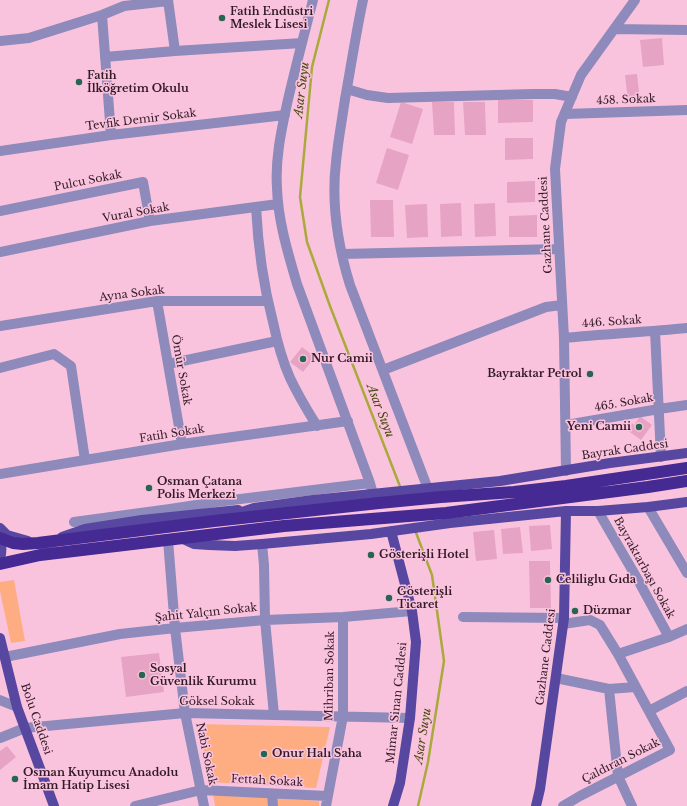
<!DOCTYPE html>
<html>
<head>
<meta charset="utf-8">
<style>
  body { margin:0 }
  canvas { display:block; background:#fac3dd }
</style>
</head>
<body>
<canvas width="687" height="806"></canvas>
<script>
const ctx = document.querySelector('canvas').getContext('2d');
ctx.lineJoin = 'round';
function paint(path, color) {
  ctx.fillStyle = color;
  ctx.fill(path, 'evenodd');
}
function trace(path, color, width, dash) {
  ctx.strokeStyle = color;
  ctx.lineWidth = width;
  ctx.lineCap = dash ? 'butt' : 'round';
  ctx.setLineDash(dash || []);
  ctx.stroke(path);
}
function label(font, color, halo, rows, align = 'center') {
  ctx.font = font + ' "Libre Baskerville",serif';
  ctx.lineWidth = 3;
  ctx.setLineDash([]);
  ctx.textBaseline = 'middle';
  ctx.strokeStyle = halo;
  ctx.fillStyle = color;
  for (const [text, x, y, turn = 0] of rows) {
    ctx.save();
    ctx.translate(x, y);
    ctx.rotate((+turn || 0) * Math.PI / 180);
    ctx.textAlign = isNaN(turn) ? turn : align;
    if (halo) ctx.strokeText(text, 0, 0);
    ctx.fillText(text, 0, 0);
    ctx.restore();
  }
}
const green = new Path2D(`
  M14,580L25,641L11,643L0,591V582Z
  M199,724L330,727L316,788L209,782Z
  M213,794L319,801V806H215Z`);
const stream = new Path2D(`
  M329,0L312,67L300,197L307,242L330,306L401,489
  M415,530L432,575L444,661L428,762L418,806`);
const building = new Path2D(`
  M662,38L664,65L643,67L640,40Z
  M637,74L640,101L628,102L625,75Z
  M498,100H533V122L498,123Z
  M401,102L423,109L412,144L390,137Z
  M432,102H454L455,135H434Z
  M463,102H485L486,135H465Z
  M505,138H533V159L505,160Z
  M387,148L409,155L398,190L376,183Z
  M535,181V202L507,203V182Z
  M370,200H393L394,237H371Z
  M461,203L462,236L441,237L440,204Z
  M495,203L496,236L475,237L474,204Z
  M427,204L428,237L407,238L405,205Z
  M537,215V237H509V216Z
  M302,347L315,357L303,372L290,362Z
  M640,416L652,425L641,440L627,430L632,423L634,425Z
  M550,525L552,549L531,551L529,526Z
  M520,527L523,553L503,554L501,529Z
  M494,530L497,559L476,561L473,532Z
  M529,561H550L551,608H530Z
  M159,653L164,692L126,697L121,657Z
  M7,746L16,757L0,770V751Z`);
const minor = new Path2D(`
  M168,0L175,51
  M313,0C304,35 295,69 287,104C281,132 275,160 277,188C278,221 288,253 297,284L370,483L373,494
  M363,0C356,33 351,66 345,99C342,120 338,141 336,162C331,204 338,246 350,285L428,489
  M102,15L111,135
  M614,29L687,30
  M0,41L29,38L102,15L124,6L168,1
  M105,57L175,51L302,43
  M347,89L367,95L388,98L533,94H555L572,97
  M565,114L687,110
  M0,151L111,135L285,115
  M256,207C258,247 263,284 273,322C277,341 282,360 290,378C298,395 307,410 317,426
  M0,211L143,182L150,221
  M0,252L150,221L278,204
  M342,254L559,249
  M157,301L182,444
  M0,326L157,301H267
  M655,331L661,457
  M564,338C605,334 646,332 687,328
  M168,364L277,341
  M0,368L54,354L71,366L85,460
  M383,370L546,307L562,305
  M566,425L659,409L687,405
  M566,471L564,338L555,169L561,122L581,75L635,0
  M0,474L182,444L348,421
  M648,507L687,573
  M598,511L638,580L669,637
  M74,522L170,509L216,502L370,483
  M168,540L175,628L185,713L204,806
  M262,544L264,565L265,620L274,715
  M463,617L564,618
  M618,654L669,637L687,629
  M5,657L120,634L175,628L265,620L343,617L412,611
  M556,678L609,689L635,687
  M609,689L618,776L632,806
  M0,700L17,707
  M649,711L687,691
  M0,738L25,728L185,713L410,718
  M272,794L273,806
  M135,806L201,790L327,796
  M326,806L343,716V617
  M563,806L580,796L670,750L618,654L600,625L590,620L563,624`);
const major = new Path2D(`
  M230,516L254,508L313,500L500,481L610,463L687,453
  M0,528L7,535L28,541
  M391,531L412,611L416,642L410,718L400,783L393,806
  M62,537L85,529L142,520L238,510
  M183,539L194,544L209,545L235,546L262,544L371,534L450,523L566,511H598L648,507L687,502
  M0,541C2,547 2,552 0,558
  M0,638L17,707L54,806
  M536,806L540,789L564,618L566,511`);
const highway = new Path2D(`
  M0,538L13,543L23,544L38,543L214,521L379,503L441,497L514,492L566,486L687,468
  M0,564L40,555L284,526L446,513L648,487L687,481`);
const markers = [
  [222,18,4,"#286551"],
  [79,82,4,"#286551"],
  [303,359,4,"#286551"],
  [590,374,4,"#286551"],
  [639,427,4,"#286551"],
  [149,488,4,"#286551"],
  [371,555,4,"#286551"],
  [548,580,4,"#286551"],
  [389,598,4,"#286551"],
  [575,611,4,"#286551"],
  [142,675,4,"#286551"],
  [264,754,4,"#286551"],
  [15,779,4,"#286551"]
];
const poiNames = [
  ["Fatih Endüstri",230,12],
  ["Meslek Lisesi",230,25],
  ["Fatih",87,76],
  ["İlköğretim Okulu",87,89],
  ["Nur Camii",311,359],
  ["Bayraktar Petrol",582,374,"right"],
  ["Yeni Camii",631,427,"right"],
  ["Osman Çatana",157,482],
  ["Polis Merkezi",157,495],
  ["Gösterişli Hotel",379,555],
  ["Celiliglu Gıda",556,580],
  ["Gösterişli",397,592],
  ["Ticaret",397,605],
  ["Düzmar",583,611],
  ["Sosyal",150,669],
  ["Güvenlik Kurumu",150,682],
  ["Onur Halı Saha",272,754],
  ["Osman Kuyumcu Anadolu",23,773],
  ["İmam Hatip Lisesi",23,786]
];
const streetNames = [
  ["458. Sokak",626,100,-2],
  ["Tevfik Demir Sokak",141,120,-7],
  ["Pulcu Sokak",88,181,-11],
  ["Vural Sokak",136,213,-10],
  ["Gazhane Caddesi",546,225,-93],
  ["Ayna Sokak",132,294,-7],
  ["446. Sokak",612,322,-4],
  ["Ömür Sokak",181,370,80],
  ["465. Sokak",624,403,-10],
  ["Fatih Sokak",172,434,-9],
  ["Bayrak Caddesi",625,450,-8],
  ["Bayraktarbaşı Sokak",644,568,61],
  ["Şahit Yalçın Sokak",206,613,-6],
  ["Gazhane Caddesi",546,657,-83],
  ["Mihriban Sokak",330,676,-89],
  ["Göksel Sokak",217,702],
  ["Mimar Sinan Caddesi",397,703,-84],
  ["Bolu Caddesi",36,719,71],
  ["Nabi Sokak",206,754,78],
  ["Çaldıran Sokak",621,761,-27],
  ["Fettah Sokak",267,781,3]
];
const waterNames = [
  ["Asar Suyu",302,90,-83],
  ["Asar Suyu",380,411,69],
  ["Asar Suyu",423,736,-81]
];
paint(green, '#fead82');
trace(stream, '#aaa93b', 2.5);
paint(building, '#e6a3c4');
trace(minor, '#8e8abb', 10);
trace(major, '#5847a0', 10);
trace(highway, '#462a94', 12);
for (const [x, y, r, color] of markers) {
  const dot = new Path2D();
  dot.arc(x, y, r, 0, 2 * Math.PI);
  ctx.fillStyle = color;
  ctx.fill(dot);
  trace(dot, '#fac3dd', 1.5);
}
label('bold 11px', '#331a27', '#fac3dd', poiNames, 'left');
label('11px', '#331a27', '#fac3dd', streetNames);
label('italic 12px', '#4a490e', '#fac3dd', waterNames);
</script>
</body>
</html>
